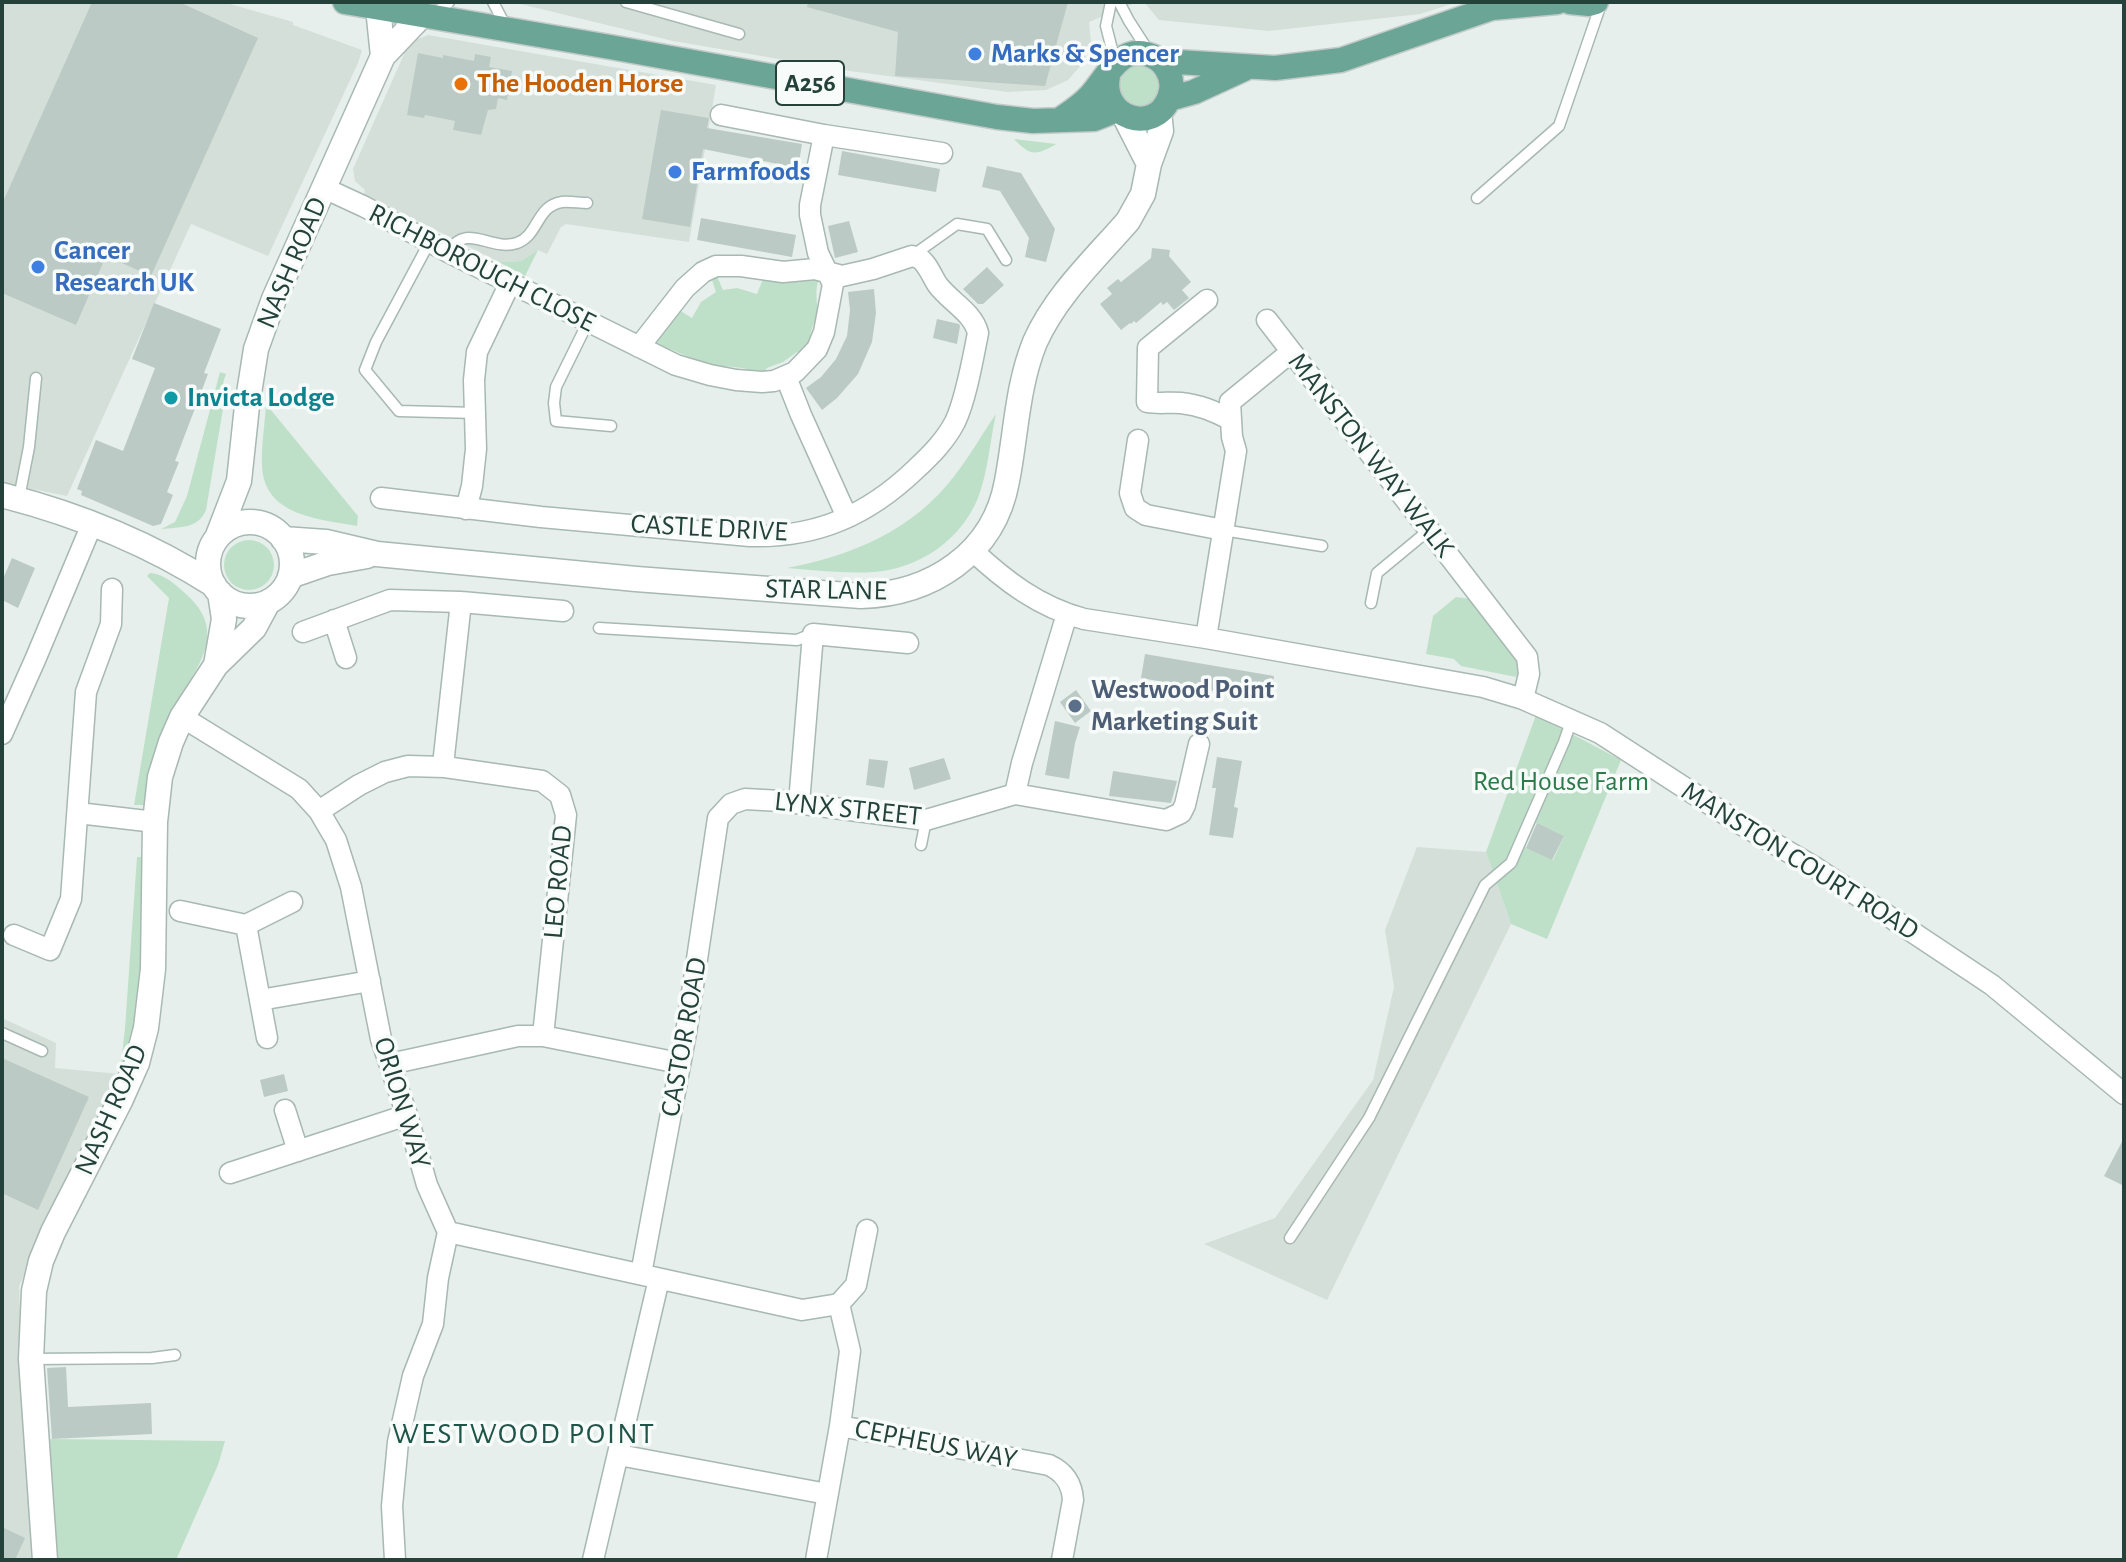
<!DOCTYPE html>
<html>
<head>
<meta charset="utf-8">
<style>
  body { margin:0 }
  #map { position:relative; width:2126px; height:1562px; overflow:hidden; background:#e6efeb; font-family:"Alegreya Sans",sans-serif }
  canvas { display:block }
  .frame { position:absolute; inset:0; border:4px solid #24423a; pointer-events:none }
</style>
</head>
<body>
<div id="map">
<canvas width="2126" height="1562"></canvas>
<div class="frame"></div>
</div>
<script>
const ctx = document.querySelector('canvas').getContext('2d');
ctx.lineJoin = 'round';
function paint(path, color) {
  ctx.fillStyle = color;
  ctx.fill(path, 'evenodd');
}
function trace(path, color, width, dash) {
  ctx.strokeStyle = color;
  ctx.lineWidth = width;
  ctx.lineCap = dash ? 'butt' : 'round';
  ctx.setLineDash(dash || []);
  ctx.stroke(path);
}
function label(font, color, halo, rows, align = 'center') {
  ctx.font = font + ' "Alegreya Sans",sans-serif';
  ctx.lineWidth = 7;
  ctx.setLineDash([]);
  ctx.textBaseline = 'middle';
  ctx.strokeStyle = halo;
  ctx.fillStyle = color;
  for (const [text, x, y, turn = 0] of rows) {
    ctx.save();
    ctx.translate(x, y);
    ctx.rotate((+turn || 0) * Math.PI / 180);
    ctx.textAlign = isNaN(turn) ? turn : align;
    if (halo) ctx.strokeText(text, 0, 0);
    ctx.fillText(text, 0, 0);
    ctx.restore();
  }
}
const built = new Path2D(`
  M2,2H223L293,22V25L362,50L358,63L268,256L191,224L67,496L2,483Z
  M512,2H1137L1089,22L1091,43L1083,63L1068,80L1046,90L1008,92L850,71L673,41Z
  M1144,2H1458L1420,14L1269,31L1159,20Z
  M428,35L716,85L689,242L566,224L561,227L547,254L538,250L521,261L499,262L364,194L365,190L355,181L353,169L405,52L415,40Z
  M1417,847L1486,852L1511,924L1327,1300L1204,1244L1275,1218L1373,1080L1394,987L1385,930Z
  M2,1018L56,1043L55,1068L120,1074L19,1286L24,1415L35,1560H2Z`);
const green = new Path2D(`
  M1134,64H1150L1163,83L1155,103C1151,104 1147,107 1143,108C1127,109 1114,91 1120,77C1122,71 1129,67 1134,64Z
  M1014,139L1056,144C1036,156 1030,156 1014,139Z
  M538,250L525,276L499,262L521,261Z
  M716,274L723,290L737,288L757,294L763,279L811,277L819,280C814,290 818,301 817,313C815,325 807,333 811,345L804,352H797L783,362L767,368L762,375H758C747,365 728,368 713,365C698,361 684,355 670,349L662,351L653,344L679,310L692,318L701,302L716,292L711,277Z
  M220,372L226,374L223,383L226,386V391L206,510C198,529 180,527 161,529L175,522L187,496Z
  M266,404L358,516L357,526C319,519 264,516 262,466C261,445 265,424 266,404Z
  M996,414C990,441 988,472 978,498C961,540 919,569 873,572C845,574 816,570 787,568C852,556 915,529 955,475C970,456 982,434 996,414Z
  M224 565a25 25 0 1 1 50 0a25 25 0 1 1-50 0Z
  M150,573C165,574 176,585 187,595C237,640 181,682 164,727C154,752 149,779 144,805H134L169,598L147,576Z
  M1456,597L1472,599L1517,656L1520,668L1516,677L1461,666L1454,659L1426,654L1433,616Z
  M1536,715L1621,760L1547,939L1511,924L1486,852ZM1536,823L1564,836L1553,860L1525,847Z
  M137,857H146L149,886L137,1034L120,1074L125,1028Z
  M50,1439L225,1441L218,1465L176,1560H56Z`);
const building = new Path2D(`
  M92,2H179L258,38L151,276L106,256L76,325L2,293V204Z
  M808,2H1068L1045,86L895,76L898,32L807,7Z
  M418,53L443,58V55L474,61L475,54L491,57L489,67L512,71L507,100L498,98L496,109L488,110L481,135L453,130L455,121L425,115L424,118L407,115Z
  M661,110L709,118L707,128L802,144L798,168L703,149L690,227L642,219Z
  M842,151L940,169L936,192L838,175Z
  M987,166L1021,173L1055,229L1046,262L1025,257L1029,238L1000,191L982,187Z
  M701,218L796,235L792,257L697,240Z
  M849,221L858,252L835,258L828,226Z
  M1152,248L1170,250L1169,256L1191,282L1182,290L1189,298L1174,310L1167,302L1163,305L1161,302L1136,323L1134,321L1131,324L1130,323L1121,330L1100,304L1112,294L1107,288L1118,279L1121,282L1151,258Z
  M987,267L1004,285L983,304H978L963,289Z
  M874,289L876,313L872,342L858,374L837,398L822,410L806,388L821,377L836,359L847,336L850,310L848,292Z
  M154,303L221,329L204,373L208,374L175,461L179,462L167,492L173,495L161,524L153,526L81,495L82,491L77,489L96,440L123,451L155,368L132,359Z
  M937,319L959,324L960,326L957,344L933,338Z
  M12,558L35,568L18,608L2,600V581Z
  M1145,654L1274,676L1270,701L1141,678Z
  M1076,690L1091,711L1075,723L1060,702Z
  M1055,721L1080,727L1075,743L1069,779L1045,775Z
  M1217,757L1242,761L1234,807L1238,808L1233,838L1209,835L1216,788H1212Z
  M944,758L951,779L914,790L909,768Z
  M869,759L888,761L884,788L866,785Z
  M1113,771L1177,781L1171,803L1109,796Z
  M1537,823L1564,836L1552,860L1526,848Z
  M2,1058L89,1097L38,1210L2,1193Z
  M284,1074L288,1091L264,1097L260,1080Z
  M2124,1138V1186L2104,1176Z
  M66,1367L68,1407L151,1403L152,1434L52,1439L47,1368Z
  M2,1527L25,1538L15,1560H2Z`);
const service = new Path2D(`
  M493,2L505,25
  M626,2L739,34
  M1111,2L1106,26L1115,61
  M1119,2L1129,21L1149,52
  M433,15L449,2
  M1477,198L1559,126L1601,4
  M430,241L376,342L365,370L399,411L476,413
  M448,252C467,221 490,252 517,243C539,235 536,206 562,202C570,201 579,203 587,203
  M912,256L957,224L987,229L1006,260
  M588,322L556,387L554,403L556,421L611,426
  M19,498L29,447L36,378
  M1223,530L1322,546
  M1371,603L1377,573L1429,530
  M599,628L797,640L812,634
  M921,845L926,820
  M2,1033L42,1051
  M1290,1238L1369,1118L1485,885L1511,863L1564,742L1572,719
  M31,1359L152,1358L175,1355`);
const minor = new Path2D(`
  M721,115L824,135L942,153
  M324,188L365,207L448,252L676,365L710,375L736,380L762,382L774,381L795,372L817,349L824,332L833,284L818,253L810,215V205L824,135
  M1207,300L1148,348L1147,402C1159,404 1169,402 1181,403C1200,405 1214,411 1231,420
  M1267,320L1527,657L1529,674L1523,699
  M786,377L801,415L847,517
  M1138,440L1130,493L1135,508L1146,515L1223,530
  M381,498L541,517L750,536C817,538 868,515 916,469C931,455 945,441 955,422C966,399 973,358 978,333C973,312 949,301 937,284C932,276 927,263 919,258C917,257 915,257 912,256L873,269L842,276L815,269L783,272L741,266H716L703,272L685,288L639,347
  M466,509L472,486L476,449L474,380L477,352L510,283
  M972,550C1005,581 1039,607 1084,619L1206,638L1483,687L1523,699L1600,733L1739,823L1816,868L1992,985L2124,1094
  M334,620L346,658
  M303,632L390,600L461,602L563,611
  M1206,638L1236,451L1232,437L1230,402L1291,352
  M182,717L299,789L319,811L336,840L351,887L381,1039L407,1115L427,1185L448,1232L438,1278L433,1324L413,1376L398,1442L392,1506L395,1560
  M2,734L35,660L92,524
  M445,767L444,756L461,602
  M1015,794L1022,763L1067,614
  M799,803L813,634L908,643
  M319,811L359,785L385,772L408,766L445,767L542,781L560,795L566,815L543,1036
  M78,813L155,822
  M180,911L246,925L292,902
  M246,925L267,1038
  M14,935L50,950L71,899L86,692L111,624L112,589
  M260,1000L370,981
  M390,1064L518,1036H543L679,1063
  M285,1110L298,1151
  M230,1173L407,1115
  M448,1232L802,1310L839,1304L856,1285L867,1230
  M641,1274L686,1033L718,818L731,804L745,799L781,801L926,820L1015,794L1166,820L1181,813L1185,805L1199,744
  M840,1426L1049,1465C1064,1472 1072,1483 1073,1500L1062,1560
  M619,1455L827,1494
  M593,1560L659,1279
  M816,1560L840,1426L850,1351L839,1304`);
const tertiary = new Path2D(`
  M378,8L383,56
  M1124,115L1149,164
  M2,495C76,514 149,543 214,585
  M208 564a42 42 0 1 1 84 0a42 42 0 1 1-84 0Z
  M217,538L239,481L247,406L256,349L274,299L383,56L423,14
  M283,539L326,542L377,554L636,579L861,596C931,594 994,554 1007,481C1016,435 1017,386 1035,342C1056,295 1095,259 1128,221L1143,194L1149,164L1161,131L1159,112
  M290,576L328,563L367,556
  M216,665L224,619L220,593
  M45,1560L31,1359L34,1291L41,1261L53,1232L121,1099L137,1063L146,1028L153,969L155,822L160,777L171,742L182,717L216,665L254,628L268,602`);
const primary = new Path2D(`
  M345,2L610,47L997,117L1033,121L1094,119L1117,110
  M1570,2L1589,4L1596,2
  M1161,61L1275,68L1341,60L1492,8L1557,2
  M1169,99L1194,92L1244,69
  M1061,119C1071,112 1082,105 1090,96C1106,79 1118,47 1146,54C1154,56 1162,61 1166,68C1172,77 1173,88 1169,98C1155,135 1100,119 1108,76`);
const markers = [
  [975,54,8,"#3f7fe0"],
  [461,84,8,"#e8710a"],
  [675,172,8,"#3f7fe0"],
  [38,267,8,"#3f7fe0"],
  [171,398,8,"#0f9aa8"],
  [1075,706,8,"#5c6f8a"]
];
const shields = [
  [810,83,68]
];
const shieldNames = [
  ["A256",810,83]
];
const shopNames = [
  ["Marks & Spencer",991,54],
  ["Farmfoods",691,172],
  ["Cancer",54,251],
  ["Research UK",54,283]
];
const foodNames = [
  ["The Hooden Horse",477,84]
];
const streetNames = [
  ["NASH ROAD",292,263,-67],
  ["RICHBOROUGH CLOSE",482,268,27],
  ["MANSTON WAY WALK",1371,455,52],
  ["CASTLE DRIVE",709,528,3],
  ["STAR LANE",826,590,1],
  ["LYNX STREET",848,809,6],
  ["MANSTON COURT ROAD",1800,861,32],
  ["LEO ROAD",558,882,-85],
  ["CASTOR ROAD",684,1037,-80],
  ["ORION WAY",402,1103,73],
  ["NASH ROAD",111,1110,-66],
  ["CEPHEUS WAY",936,1444,11]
];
const cultureNames = [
  ["Invicta Lodge",187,398]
];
const serviceNames = [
  ["Westwood Point",1091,690],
  ["Marketing Suit",1091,722]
];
const parkNames = [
  ["Red House Farm",1561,782]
];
const neighbourhoodNames = [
  ["WESTWOOD POINT",524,1434]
];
paint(built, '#d4dfda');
paint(green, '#bfe0c8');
paint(building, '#bbcac4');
trace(service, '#a8b8b2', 13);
trace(minor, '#a8b8b2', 23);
trace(tertiary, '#a8b8b2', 27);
trace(primary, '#c2cac8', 27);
trace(service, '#fff', 10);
trace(minor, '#fff', 20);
trace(tertiary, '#fff', 24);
trace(primary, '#6aa596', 24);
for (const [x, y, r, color] of markers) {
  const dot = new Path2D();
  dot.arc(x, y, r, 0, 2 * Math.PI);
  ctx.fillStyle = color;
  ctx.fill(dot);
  trace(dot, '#f7fbf9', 3);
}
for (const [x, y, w] of shields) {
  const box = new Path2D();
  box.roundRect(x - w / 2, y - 22, w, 44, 6);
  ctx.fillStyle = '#f7fbf9';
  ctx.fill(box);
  trace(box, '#24423a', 2);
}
label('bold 26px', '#24423a', null, shieldNames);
label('bold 28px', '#366cbe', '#f7fbf9', shopNames, 'left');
label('bold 28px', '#c56008', '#f7fbf9', foodNames, 'left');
label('28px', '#24423a', '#f7fbf9', streetNames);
label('bold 28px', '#0d838f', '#f7fbf9', cultureNames, 'left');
label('bold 28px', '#4e5e75', '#f7fbf9', serviceNames, 'left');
label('28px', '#2d7a4b', '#f7fbf9', parkNames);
ctx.letterSpacing = '2px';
label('30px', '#1f5548', '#f7fbf9', neighbourhoodNames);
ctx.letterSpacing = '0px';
</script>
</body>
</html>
